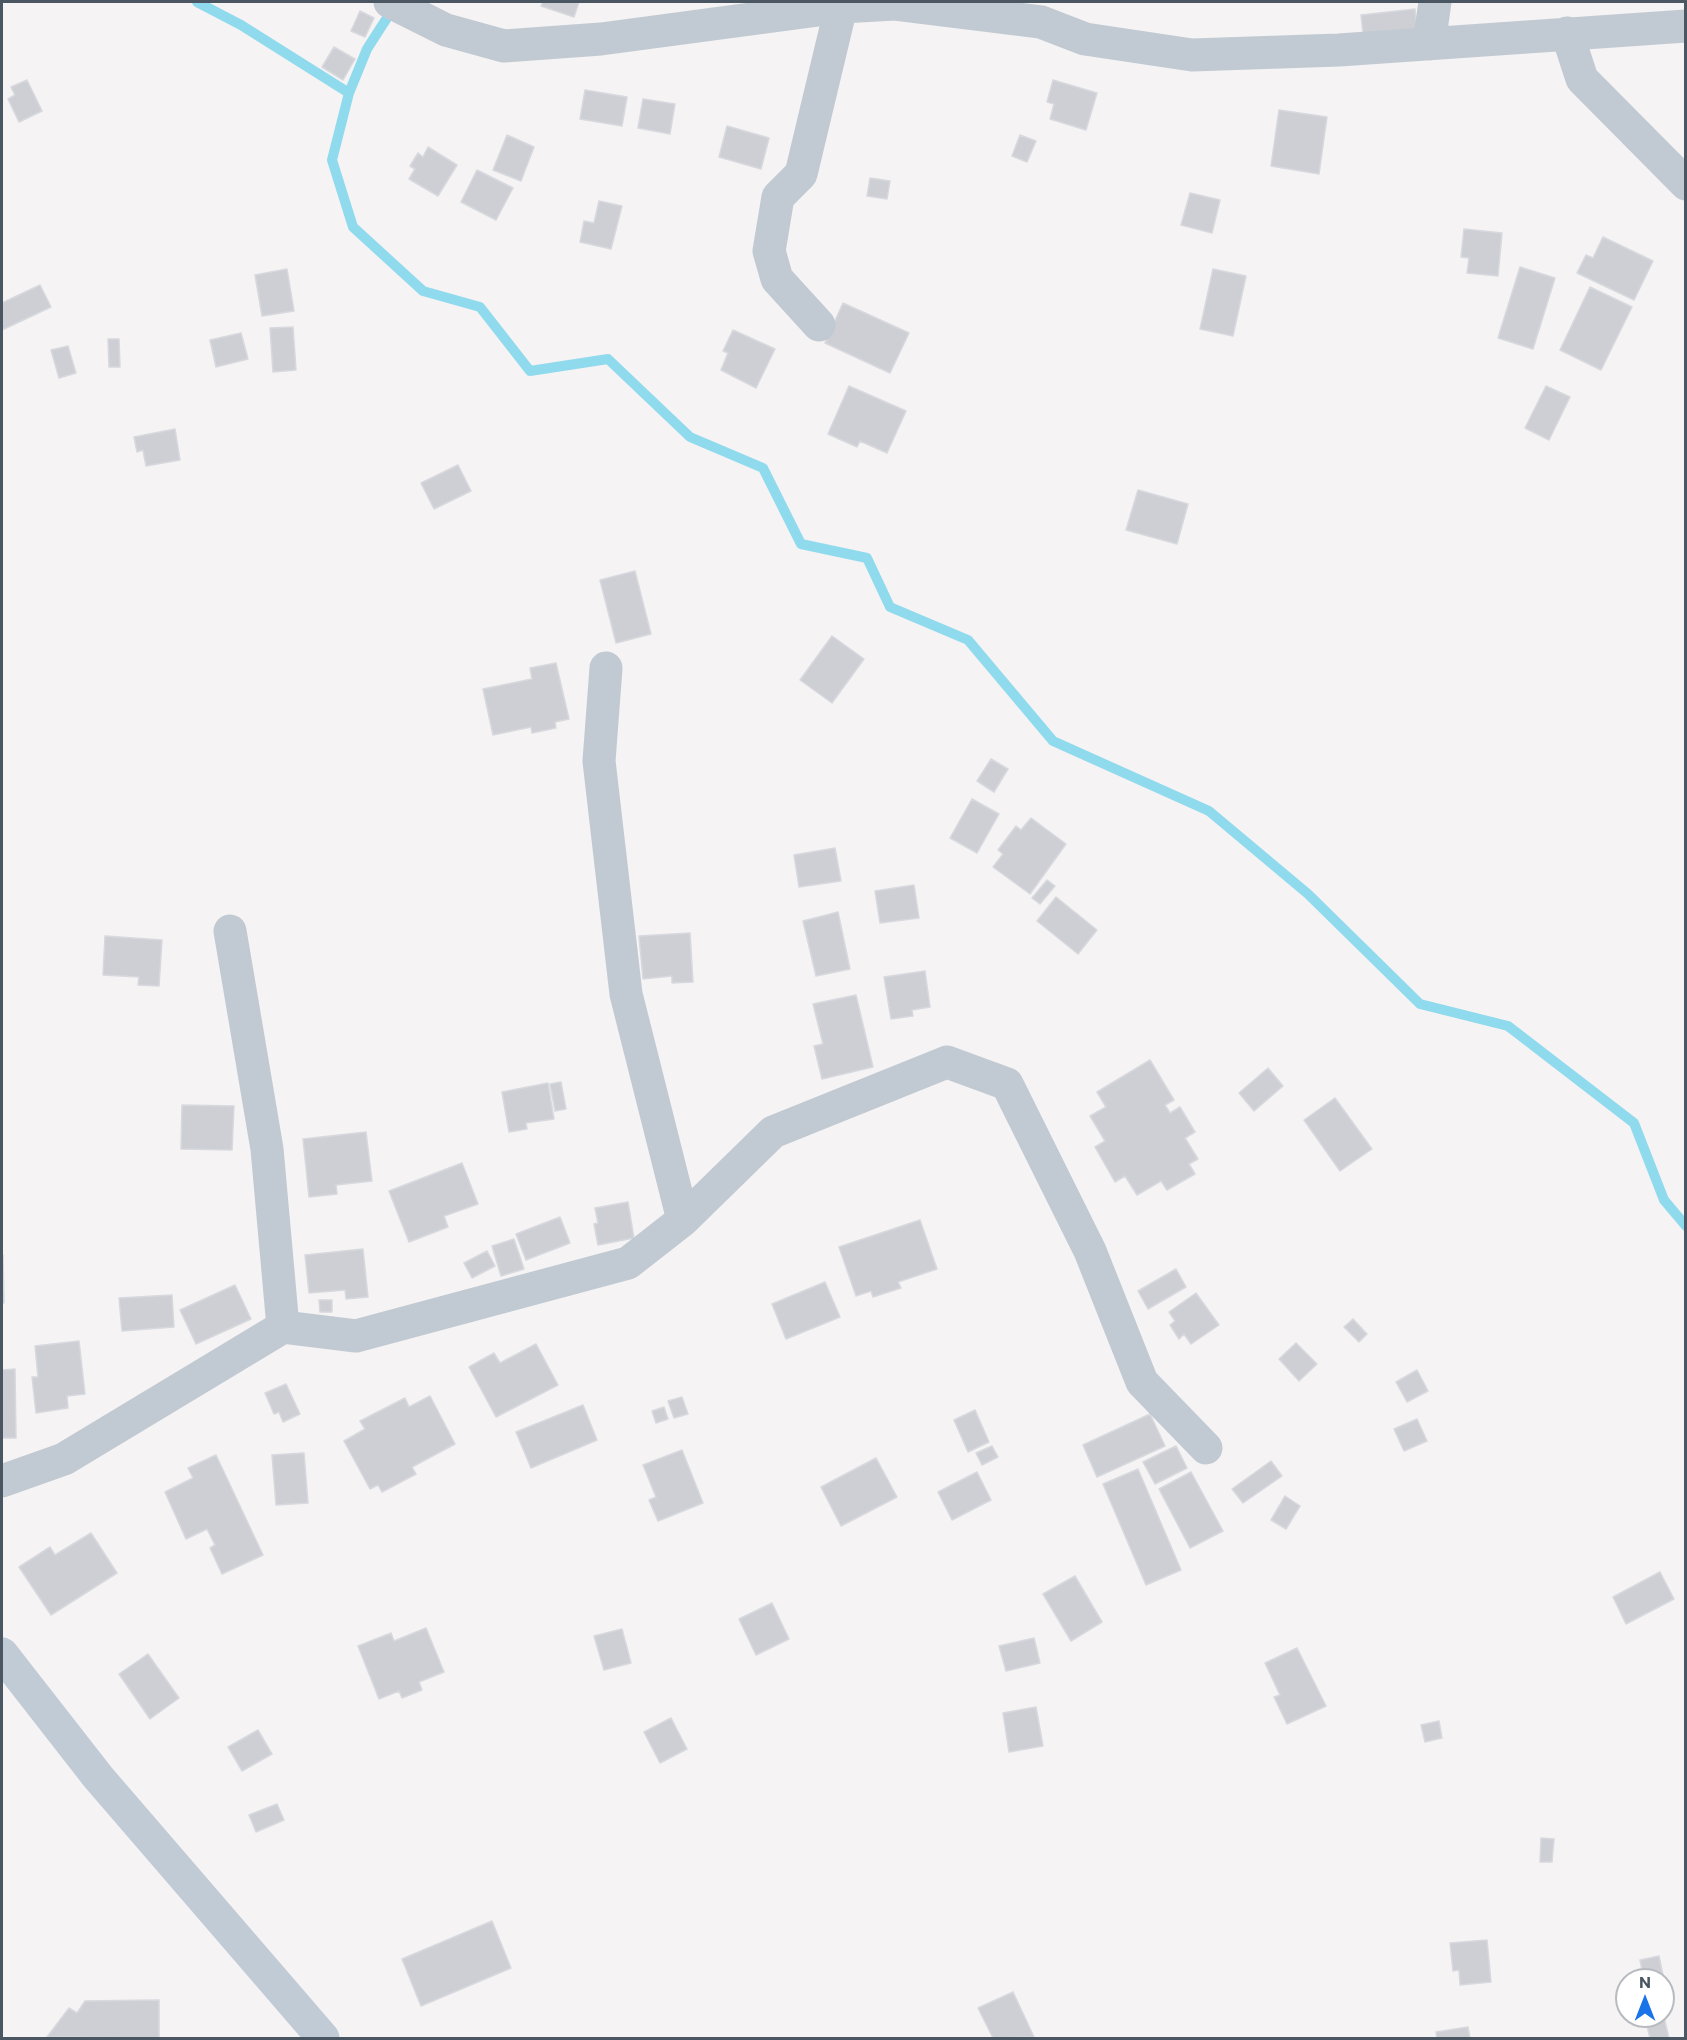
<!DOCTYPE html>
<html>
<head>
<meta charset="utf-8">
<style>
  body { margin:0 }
  #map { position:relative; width:1687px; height:2040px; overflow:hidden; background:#f5f3f3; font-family:Commissioner,sans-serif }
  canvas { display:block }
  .frame { position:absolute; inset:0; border:3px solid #4a5661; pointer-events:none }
  .north { position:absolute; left:1615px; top:1968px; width:60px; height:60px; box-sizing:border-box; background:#fff; border:2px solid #b7bbc0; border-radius:50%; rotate:0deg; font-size:16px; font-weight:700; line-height:24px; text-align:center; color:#4a5661 }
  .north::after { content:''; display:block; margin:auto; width:21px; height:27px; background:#1a73e8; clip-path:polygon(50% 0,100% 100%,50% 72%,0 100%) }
</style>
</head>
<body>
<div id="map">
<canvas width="1687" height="2040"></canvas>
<div class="frame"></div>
<div class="north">N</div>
</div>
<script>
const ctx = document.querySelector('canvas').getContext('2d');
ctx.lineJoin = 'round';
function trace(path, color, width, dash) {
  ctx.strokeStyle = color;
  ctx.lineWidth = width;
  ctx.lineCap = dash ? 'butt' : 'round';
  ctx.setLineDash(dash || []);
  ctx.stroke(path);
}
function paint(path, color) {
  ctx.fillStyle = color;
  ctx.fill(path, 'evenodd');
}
const stream = new Path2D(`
  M197,2L241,25L349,93
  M394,7L367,49L349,93L332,160L353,227L423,291L480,307L530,371L608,359L690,437L763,468L801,544L867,558L890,607L968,640L1053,741L1209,811L1308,894L1420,1004L1508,1026L1634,1123L1664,1200L1686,1226`);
const building = new Path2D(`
  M543,2H579L574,17L541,6Z
  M1415,9L1418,37L1364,43L1361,15Z
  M360,11L374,18L365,37L351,31Z
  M334,47L355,59L343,80L322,67Z
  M27,80L42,111L19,122L8,99L15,95L11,87Z
  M1053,80L1097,93L1086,130L1050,119L1054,104L1047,102Z
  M585,90L627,97L622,126L580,119Z
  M643,99L675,104L670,134L638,128Z
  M1279,110L1327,117L1319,174L1271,166Z
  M727,126L769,138L761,169L719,157Z
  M507,135L534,147L521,181L493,170Z
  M1020,135L1036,141L1027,162L1012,156Z
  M428,147L457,165L438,196L409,179L415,169L410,166L418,153L423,157Z
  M477,170L513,188L496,220L461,202Z
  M870,178L890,181L887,199L867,196Z
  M1190,193L1220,200L1212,233L1181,225Z
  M599,201L622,206L611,249L580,242L584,221L594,223Z
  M1464,229L1502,233L1498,276L1467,273L1469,258L1461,257Z
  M1603,237L1653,261L1634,300L1577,273L1586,255L1593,258Z
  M1520,267L1555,278L1533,349L1498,338Z
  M287,269L294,311L262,316L255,275Z
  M1213,269L1246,276L1233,336L1200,329Z
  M40,285L51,307L2,330V303Z
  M1590,287L1632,307L1601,370L1560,350Z
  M843,303L909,333L890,373L825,343Z
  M293,327L296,370L273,372L270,328Z
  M733,330L775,349L756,388L721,370L728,353L723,351Z
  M241,333L248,359L216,367L210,340Z
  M108,339H119L120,367H109Z
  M68,346L76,373L59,378L51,350Z
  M849,386L906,411L887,453L860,441L857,447L828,434Z
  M1546,386L1570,397L1549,440L1525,428Z
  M175,429L180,460L146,466L143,450L137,452L134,437Z
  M458,465L471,491L434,509L421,483Z
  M1138,490L1188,504L1177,544L1126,530Z
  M635,571L651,634L616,643L600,580Z
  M832,636L864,659L832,703L800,680Z
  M556,663L569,719L555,722L556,728L532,733L531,727L493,735L483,689L532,679L530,668Z
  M991,759L1008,769L994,792L977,781Z
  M972,799L999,814L977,853L950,838Z
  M1031,818L1066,844L1030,894L993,867L1003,854L998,850L1016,826L1021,830Z
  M835,848L841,881L799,887L794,855Z
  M1047,880L1055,886L1040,904L1032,898Z
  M914,885L919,918L880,923L875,891Z
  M1056,897L1097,930L1078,954L1037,921Z
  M838,912L850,969L816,976L803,921Z
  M690,933L693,982L672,983V976L643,979L639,936Z
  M105,936L162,940L159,986L138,985L139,977L103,975Z
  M925,971L930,1007L912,1010L913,1016L891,1019L884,977Z
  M856,995L873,1067L822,1079L814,1046L823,1044L813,1004Z
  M1150,1060L1174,1100L1165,1105L1170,1113L1180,1107L1195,1132L1185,1138L1198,1159L1189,1164L1195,1174L1167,1190L1161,1181L1137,1195L1125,1176L1115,1182L1095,1147L1105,1141L1090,1116L1106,1107L1097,1092Z
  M1268,1068L1283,1086L1254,1111L1239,1093Z
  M561,1082L566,1109L555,1111L550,1084Z
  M548,1083L554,1119L526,1123L527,1129L509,1132L502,1092Z
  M1335,1098L1372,1149L1340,1171L1304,1120Z
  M182,1105L234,1106L232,1150L181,1149Z
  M366,1132L372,1181L336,1185L337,1194L309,1197L303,1139Z
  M462,1163L478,1204L444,1216L448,1227L409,1242L389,1191Z
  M628,1202L634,1238L598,1245L594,1224L598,1223L595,1208Z
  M560,1217L570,1243L526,1260L516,1234Z
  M920,1220L937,1269L898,1282L901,1288L873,1297L871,1291L856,1296L839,1247Z
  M514,1239L524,1269L501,1276L492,1246Z
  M363,1249L368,1297L346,1299L345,1290L309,1293L305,1255Z
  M487,1251L495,1266L472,1278L464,1263Z
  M2,1255H3L4,1303H2Z
  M1176,1269L1186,1287L1148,1309L1138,1291Z
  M825,1282L840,1317L786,1339L772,1304Z
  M235,1285L251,1319L196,1344L180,1310Z
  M1196,1293L1219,1325L1191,1344L1184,1334L1179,1339L1170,1325L1175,1321L1169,1312Z
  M172,1295L174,1327L122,1331L119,1298Z
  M319,1300H332V1312H320Z
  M1353,1319L1367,1334L1359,1342L1344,1327Z
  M79,1341L85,1394L67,1396L68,1408L36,1413L32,1377H38L35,1346Z
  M1296,1343L1317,1364L1299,1381L1279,1359Z
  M536,1344L558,1385L496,1417L469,1367L494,1353L500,1363Z
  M15,1369L16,1438H2V1370Z
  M1417,1370L1428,1391L1407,1402L1396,1382Z
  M286,1384L300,1414L283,1422L279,1412L274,1414L265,1393Z
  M430,1396L455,1444L412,1467L416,1474L382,1492L378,1485L370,1489L344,1441L365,1429L360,1421L405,1398L409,1407Z
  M682,1397L688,1414L674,1418L668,1401Z
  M583,1405L597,1440L531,1468L516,1432Z
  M664,1407L668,1419L656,1423L652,1411Z
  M975,1410L989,1442L968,1452L954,1420Z
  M1150,1414L1165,1446L1097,1477L1083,1445Z
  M1417,1419L1427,1441L1404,1451L1394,1429Z
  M992,1446L998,1457L982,1465L976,1453Z
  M1176,1446L1187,1468L1155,1484L1143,1462Z
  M682,1450L703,1503L658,1521L649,1500L656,1497L643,1465Z
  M304,1453L308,1503L276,1505L272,1455Z
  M216,1455L263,1555L222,1574L210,1548L215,1545L207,1529L186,1539L165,1492L193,1478L188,1468Z
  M876,1458L897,1497L841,1526L821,1487Z
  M1271,1461L1282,1476L1243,1503L1232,1489Z
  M1138,1469L1181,1570L1146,1585L1103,1484Z
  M977,1472L991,1500L952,1520L938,1492Z
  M1191,1472L1223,1531L1190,1548L1159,1489Z
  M1285,1496L1300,1506L1286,1529L1271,1520Z
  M91,1533L117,1573L51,1615L19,1567L50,1547L55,1555Z
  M1660,1572L1674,1599L1626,1624L1613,1597Z
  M1075,1576L1102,1622L1071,1641L1043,1594Z
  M772,1603L789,1639L756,1655L739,1619Z
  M426,1628L444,1672L419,1682L422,1690L402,1698L399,1691L379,1699L358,1646L391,1633L394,1641Z
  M622,1629L631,1663L604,1670L594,1636Z
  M1034,1638L1040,1663L1006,1671L999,1646Z
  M1297,1648L1326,1706L1287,1724L1274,1697L1280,1695L1265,1663Z
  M148,1654L179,1698L150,1719L119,1674Z
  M1036,1707L1043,1746L1009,1752L1003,1713Z
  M671,1718L687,1749L660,1763L644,1732Z
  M1439,1721L1442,1738L1425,1742L1421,1725Z
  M258,1730L272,1754L242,1771L228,1747Z
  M277,1804L284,1820L256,1832L249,1815Z
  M1541,1838L1554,1839L1552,1862H1540Z
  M492,1921L511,1968L421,2006L402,1959Z
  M1487,1940L1491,1982L1460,1985L1459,1970L1453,1971L1450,1943Z
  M1659,1956L1670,2009L1663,2010V1980H1644L1640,1960Z
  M1013,1992L1034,2037L993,2038L978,2008Z
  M159,2000V2038L47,2037L69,2008L77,2013L85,2001Z
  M1663,2013L1669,2038H1650L1645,2018L1663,2016Z
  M1468,2027L1470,2038H1437L1436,2032Z`);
const street = new Path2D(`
  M390,2L446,30L504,46L601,39L841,7L895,4L1041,22L1085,39L1192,55L1339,50L1686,26
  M1567,33L1582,79L1686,184
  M1429,44L1435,2
  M819,325L777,279L769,251L778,197L801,174L841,7
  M606,668L599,761L626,994L683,1220
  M230,931L267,1149L283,1327
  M2,1481L64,1459L283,1327L356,1336L628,1263L683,1220L773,1132L947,1062L1007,1084L1090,1251L1142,1382L1206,1448`);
const secondary = new Path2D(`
  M2,1654L98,1777L323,2038`);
trace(stream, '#90daee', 10);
paint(building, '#cdcfd5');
trace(building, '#d7d9de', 1.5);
trace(street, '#c1cad2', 33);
trace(secondary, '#c1cbd6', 33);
</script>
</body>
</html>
